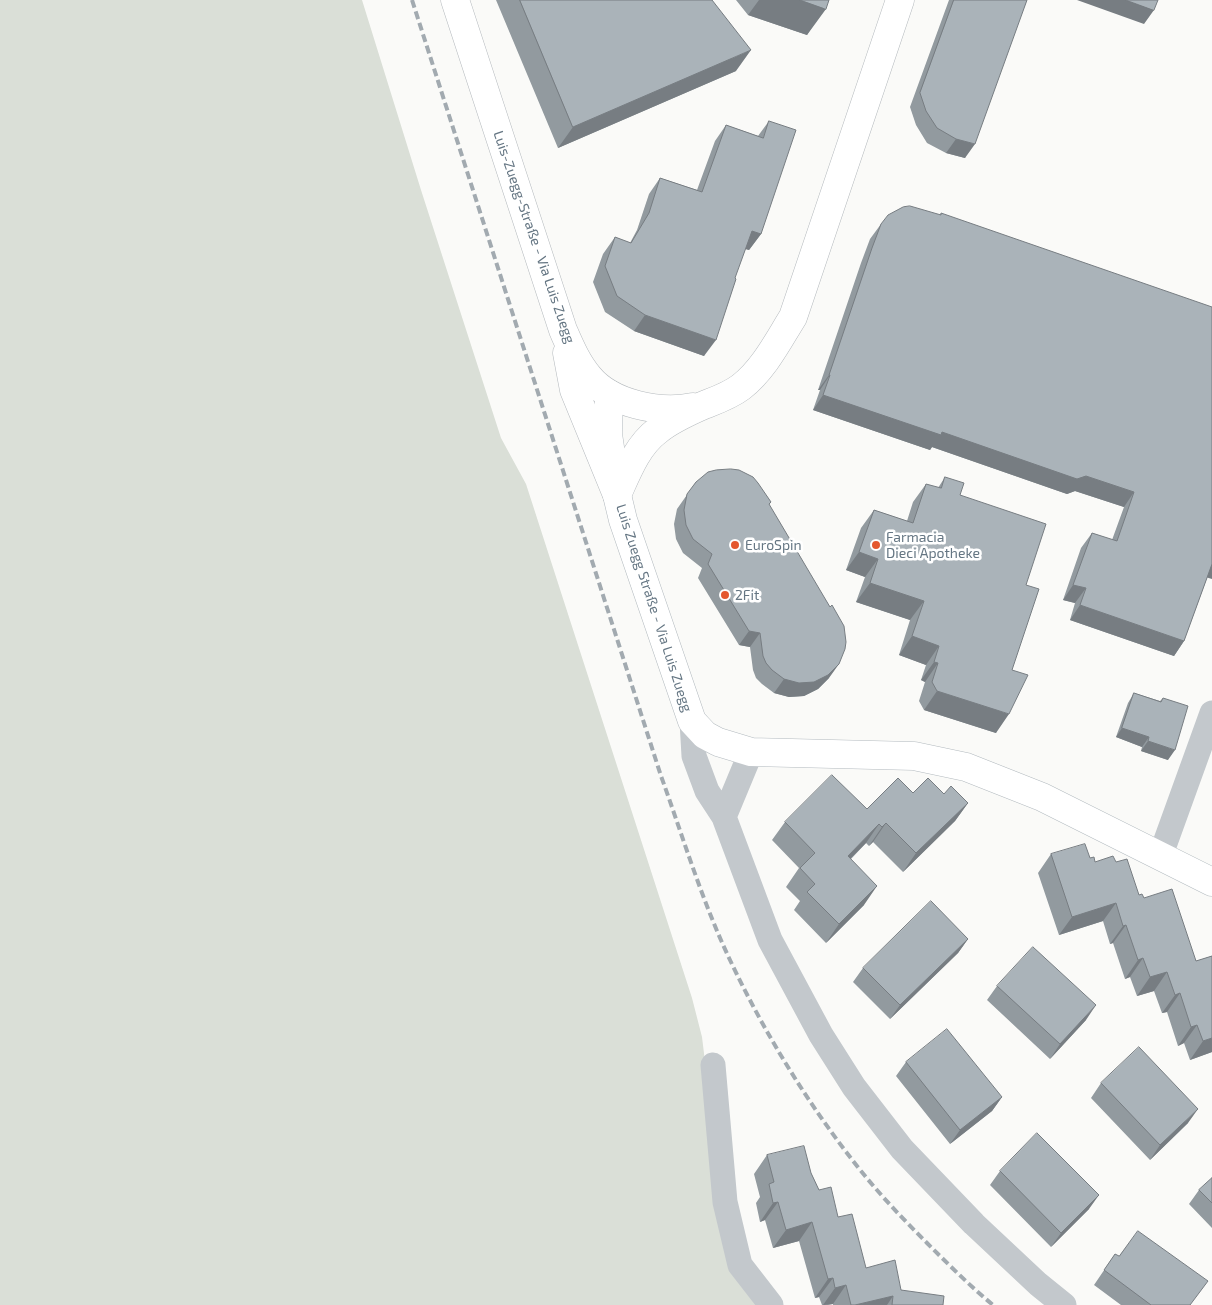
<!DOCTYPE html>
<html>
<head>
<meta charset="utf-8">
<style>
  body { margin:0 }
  canvas { display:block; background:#fafaf8 }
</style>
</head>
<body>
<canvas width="1212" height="1305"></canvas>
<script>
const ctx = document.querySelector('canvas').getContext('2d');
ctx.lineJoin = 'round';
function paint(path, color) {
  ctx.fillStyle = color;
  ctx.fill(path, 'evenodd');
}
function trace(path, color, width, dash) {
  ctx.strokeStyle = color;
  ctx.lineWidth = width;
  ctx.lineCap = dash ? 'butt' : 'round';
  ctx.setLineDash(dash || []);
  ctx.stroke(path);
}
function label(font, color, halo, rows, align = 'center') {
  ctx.font = font + ' "Exo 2",sans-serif';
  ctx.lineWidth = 5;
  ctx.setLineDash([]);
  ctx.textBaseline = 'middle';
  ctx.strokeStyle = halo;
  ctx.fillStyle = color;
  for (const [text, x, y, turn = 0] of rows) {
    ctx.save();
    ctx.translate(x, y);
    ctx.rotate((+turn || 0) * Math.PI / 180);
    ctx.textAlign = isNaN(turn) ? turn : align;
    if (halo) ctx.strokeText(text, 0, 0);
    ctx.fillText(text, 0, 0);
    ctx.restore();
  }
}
const green = new Path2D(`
  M0,0H362L421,190L501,438L526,484L692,998L702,1037L707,1078L757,1305H0Z`);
const street = new Path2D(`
  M692,721L694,756L707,791L724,817L770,940L821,1035L854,1087L902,1149L974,1224L1038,1284L1064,1305
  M724,817L751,752
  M1160,857L1212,713
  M713,1065L725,1202L740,1265L771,1305`);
const secondary = new Path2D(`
  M609,394L608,434L617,495L623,520L692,721L705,735L718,742L751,752L914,756L966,767L1042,797L1212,882`);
const primary = new Path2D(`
  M455,0L563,330C570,346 577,363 589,377C611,404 660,414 693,407
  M567,353L574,390L617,495
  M617,495C627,473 637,446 657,431C670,420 688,412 704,405C717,400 729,396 741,387C764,369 778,341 793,317L900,0`);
const rail = new Path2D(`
  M412,0L661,776C683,837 702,901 730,960C765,1034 809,1106 861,1171C881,1196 904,1220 927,1243C948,1264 970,1286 993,1305`);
const wall = new Path2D(`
  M496,0H712L736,71L558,148Z
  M736,0H829L807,35L748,15Z
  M949,0H1027L965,158L946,153L927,143L916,125L910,107Z
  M769,121L761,234L749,250L745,249L704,356L634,331L605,312L593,282L603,254L615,237L630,243L637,230L649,194L660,178L697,190L715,141L726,125L758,136Z
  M941,213L1207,578L1184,641L1174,656L1070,620L1075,603L1063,600L1081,548L1092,533L1112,540L1124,507L1075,491L1067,494L932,447L930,450L813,410L820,390H818L861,263L870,239L881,224L940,215Z
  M945,477L960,495L1026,585L1012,670L996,733L924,710L919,701L925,682L921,680L926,665L899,655L910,620L856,602L865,577L846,570L861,528L874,510L907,521L913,502L926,484L938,488Z
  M696,482L771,502L769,505L829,678L818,689L804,696L789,697L774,693L762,684L756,678L753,670L750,647L739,645L698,578L702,568L683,553L676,539L674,524L677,509Z
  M1134,693L1160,701L1163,698L1168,760L1141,751L1142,747L1116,737L1128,703Z
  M913,793L944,794L968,803L955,821L903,872L873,842L869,846L866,843L851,859L864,905L826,943L794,910L800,901L786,887L799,868L772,840L785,822L867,809Z
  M1051,854L1090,858L1095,862H1116L1139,895L1144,898L1196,961L1212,956V1052L1190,1060L1184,1043L1178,1046L1167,1012L1162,1013L1154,991L1137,996L1130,977L1125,979L1113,943L1110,944L1103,921L1059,935L1038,873Z
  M968,939L958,953L890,1019L853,982L863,968Z
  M997,986L1086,1020L1050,1059L987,1000Z
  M906,1062L1002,1097L992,1111L950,1144L896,1076Z
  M1101,1083L1188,1123L1150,1160L1091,1098Z
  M767,1155L811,1173L819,1190L838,1217L866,1268L901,1290L943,1305H833V1304L828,1305H822L819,1297L815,1298L799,1241L773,1248L765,1220L760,1222L756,1203L760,1197L754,1174Z
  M1000,1171L1089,1209L1051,1247L990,1185Z
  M1212,1178V1228L1189,1204L1199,1190Z
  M1115,1254L1191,1305H1121L1094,1285Z`);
const shadedWall = new Path2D(`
  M759,0H800L826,9L807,35L748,15Z
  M1077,0H1126L1154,10L1144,24Z
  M751,50L736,71L558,148L573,127Z
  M956,139L975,144L965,158L946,153Z
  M752,231L761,234L749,250L740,247Z
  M645,315L716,340L704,356L634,331Z
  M829,375H830L820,390H818Z
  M823,395L942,432L1086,476L1134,492L1124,507L1075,491L1067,494L932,447L930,450L813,410Z
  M859,552L878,559L865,577L846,570Z
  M1212,562V579L1202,576Z
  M870,583L924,601L910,620L856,602Z
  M1073,585L1086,588L1075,603L1063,600Z
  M1080,605L1184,641L1174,656L1070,620Z
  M749,631L760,633L750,647L739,645Z
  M912,636L939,646L926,665L899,655Z
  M934,662L938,663L925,682L921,680Z
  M839,664L829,678L818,689L804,696L789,697L774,693L784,679Z
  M937,691L1009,714L996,733L924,710Z
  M1122,728L1149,737L1142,747L1116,737Z
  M1148,741L1175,750L1168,760L1141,751Z
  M968,803L955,821L903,872L916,853Z
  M886,823L873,842L869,846L882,827Z
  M879,824L866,843L835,874L848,856Z
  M877,886L864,905L826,943L839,924Z
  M1116,903L1103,921L1059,935L1072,917Z
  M1126,925L1113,943L1110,944L1123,926Z
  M968,939L958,953L890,1019L900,1005Z
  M1143,958L1130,977L1125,979L1138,960Z
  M1167,972L1154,991L1137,996L1150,977Z
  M1180,993L1167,1012L1162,1013L1175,995Z
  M1096,1005L1086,1020L1050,1059L1060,1044Z
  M1197,1025L1184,1043L1178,1046L1191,1027Z
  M1212,1038V1052L1190,1060L1203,1041Z
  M1002,1097L992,1111L950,1144L960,1130Z
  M1198,1109L1188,1123L1150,1160L1160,1145Z
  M1099,1195L1089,1209L1051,1247L1061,1233Z
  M778,1202L765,1220L760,1222L773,1203Z
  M812,1222L799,1241L773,1248L786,1230Z
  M833,1278L819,1297L815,1298L828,1279Z
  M846,1285L833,1304L823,1305L835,1288Z
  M893,1296L887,1305H855Z`);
const building = new Path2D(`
  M520,0H712L751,50L573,127Z
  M800,0H829L826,9Z
  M954,0H1027L975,144L956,139L937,128L926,111L920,93Z
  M1126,0H1158L1154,10Z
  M769,121L796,130L761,234L752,231L735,278L736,279L716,340L645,315L617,296L605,266L615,237L631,243L649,213L660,178L702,192L726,125L763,138Z
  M910,206L941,215V213L1212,307V564L1184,641L1080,605L1086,588L1073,585L1092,533L1117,541L1134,492L1086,476L1077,479L942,432L941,435L823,395L830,375H829L872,248L881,224L888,215L903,207Z
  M731,469L739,470L753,477L758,483L771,502L769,504L830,607L832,605L844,626L846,642L845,649L839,664L828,675L814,682L799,683L784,679L772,670L766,663L763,656L760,633L749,631L708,564L712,554L693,539L686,525L684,510L687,494L696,482L708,472L716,470Z
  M945,477L964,483L960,495L1046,524L1026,585L1039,589L1012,670L1028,675L1009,714L937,691L932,682L938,663L934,662L939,646L912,636L924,601L870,583L878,559L859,552L874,510L913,523L926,484L941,488Z
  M1134,693L1161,702L1163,698L1188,706L1175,750L1148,741L1149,737L1122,728Z
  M832,775L867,809L898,778L913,793L928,778L944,794L951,786L968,803L916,853L886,823L882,827L879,824L848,856L877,886L839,924L807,892L815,884L800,868L815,853L785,822Z
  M1085,844L1090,858L1094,857L1095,862L1113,856L1116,862L1127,859L1139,895L1142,894L1144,898L1172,889L1196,961L1212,956V1038L1203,1041L1197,1025L1191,1027L1180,993L1175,995L1167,972L1150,977L1143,958L1138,960L1126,925L1123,926L1116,903L1072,917L1051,854Z
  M931,901L968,939L900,1005L863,968Z
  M1033,947L1096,1005L1060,1044L997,986Z
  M947,1029L1002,1097L960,1130L906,1062Z
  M1139,1047L1198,1109L1160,1145L1101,1083Z
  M1037,1133L1099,1195L1061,1233L1000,1171Z
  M804,1146L811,1173L819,1190L831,1187L838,1217L852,1214L866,1268L895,1260L901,1290L944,1296L943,1305H892L893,1296L855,1305H851L846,1285L835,1288L833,1278L828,1279L812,1222L786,1230L778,1202L773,1203L769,1184L774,1182L767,1155Z
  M1212,1178V1203L1199,1190Z
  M1138,1231L1208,1281L1190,1305H1151L1104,1270L1115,1254L1119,1256Z`);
const markers = [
  [735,545,5,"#e4572e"],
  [876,545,5,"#e4572e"],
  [725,595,5,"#e4572e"]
];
const streetNames = [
  ["Luis-Zuegg-Straße - Via Luis Zuegg",534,237,71],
  ["Luis Zuegg Straße - Via Luis Zuegg",654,608,72]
];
const poiNames = [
  ["Farmacia",886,537],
  ["Dieci Apotheke",886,553],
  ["EuroSpin",745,545],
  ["2Fit",735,595]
];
paint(green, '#dadfd7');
trace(secondary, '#b3babf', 29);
trace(primary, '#b5babe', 29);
trace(street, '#c3c8cc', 25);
trace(secondary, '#fff', 28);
trace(primary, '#fff', 28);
trace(rail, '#a2aab0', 4, [8, 4]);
paint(wall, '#929a9f');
paint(shadedWall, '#777d82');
paint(building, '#aab3b9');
trace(building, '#777d82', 1);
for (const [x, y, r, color] of markers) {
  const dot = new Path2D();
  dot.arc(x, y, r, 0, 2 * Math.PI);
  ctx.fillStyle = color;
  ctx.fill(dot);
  trace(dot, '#fff', 2);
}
label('14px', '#657683', '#fff', streetNames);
label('14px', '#657683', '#fff', poiNames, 'left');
</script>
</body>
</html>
